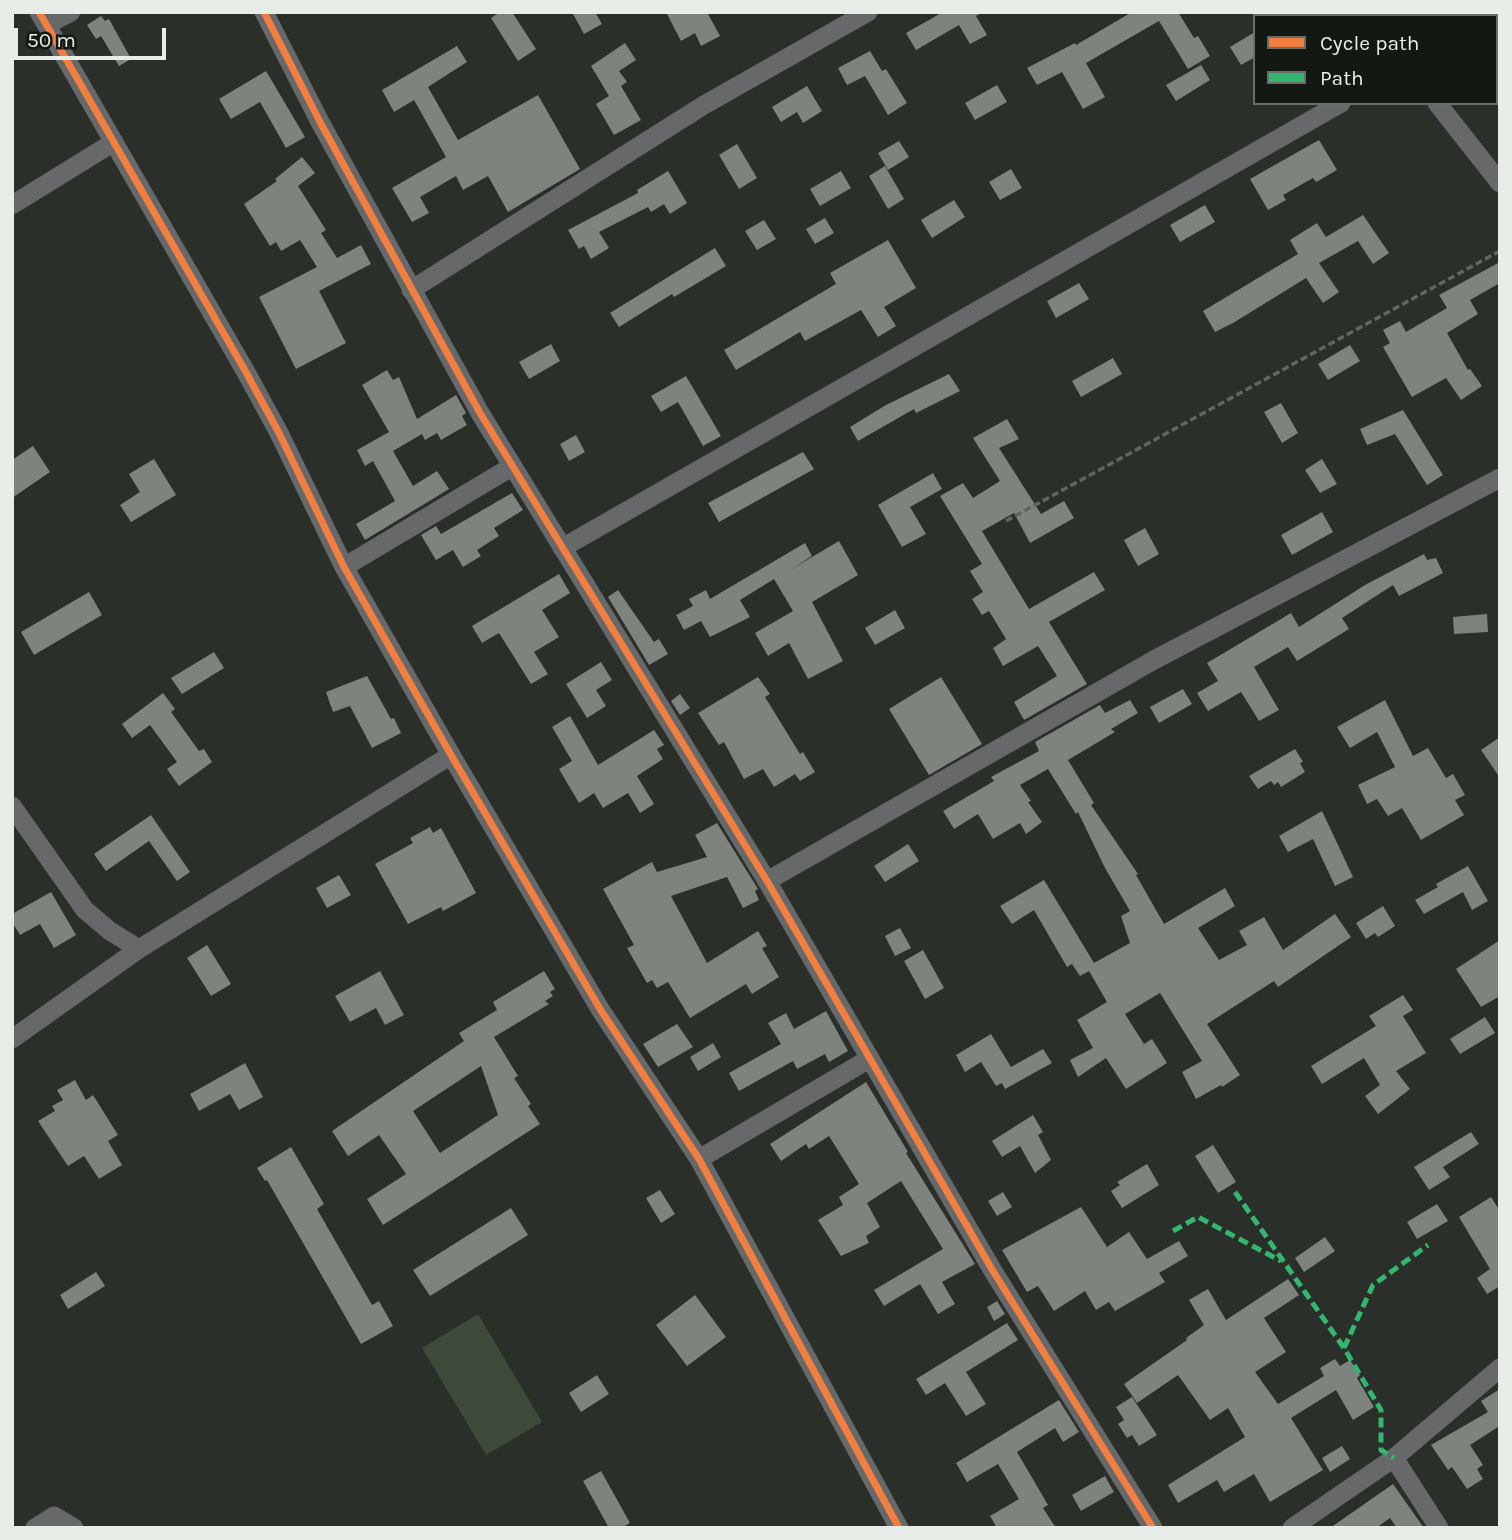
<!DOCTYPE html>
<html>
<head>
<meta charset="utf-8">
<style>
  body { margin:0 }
  #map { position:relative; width:1512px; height:1540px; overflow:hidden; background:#2a2f29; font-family:Karla,sans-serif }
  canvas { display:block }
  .frame { position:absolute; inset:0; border:14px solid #e8ede7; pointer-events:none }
  .legend { position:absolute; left:1253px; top:14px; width:245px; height:91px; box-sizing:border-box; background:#141813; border:2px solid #696d68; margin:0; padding:9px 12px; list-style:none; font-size:21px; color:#e8ede7 }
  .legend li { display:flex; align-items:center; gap:14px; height:35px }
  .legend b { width:35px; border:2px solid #696d68 }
  .scale { position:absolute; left:14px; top:28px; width:152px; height:32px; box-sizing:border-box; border:4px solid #e8ede7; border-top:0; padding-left:9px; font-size:21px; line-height:24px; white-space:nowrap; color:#e8ede7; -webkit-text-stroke:5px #141813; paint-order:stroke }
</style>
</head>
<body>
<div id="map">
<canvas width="1512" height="1540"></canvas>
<div class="frame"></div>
<ul class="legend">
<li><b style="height:9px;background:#f27e40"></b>Cycle path</li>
<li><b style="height:9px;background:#33b770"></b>Path</li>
</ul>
<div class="scale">50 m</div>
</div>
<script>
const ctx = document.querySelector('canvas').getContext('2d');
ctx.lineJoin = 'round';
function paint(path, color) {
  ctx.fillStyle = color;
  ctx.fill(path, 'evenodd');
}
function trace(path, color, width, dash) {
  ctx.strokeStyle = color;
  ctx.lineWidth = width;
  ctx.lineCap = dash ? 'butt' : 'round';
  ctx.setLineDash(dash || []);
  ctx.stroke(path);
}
const green = new Path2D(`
  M478,1314L542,1422L486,1455L422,1348Z`);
const building = new Path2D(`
  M500,12H512L536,49L518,61L491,18Z
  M572,12H595L602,24L584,34Z
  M666,12H707L720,36L701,46L695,33L681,41Z
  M943,12H983L976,16L987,35L970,44L959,25L916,50L906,33Z
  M1132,12H1178L1194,38L1198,36L1210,56L1188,69L1159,21L1086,63L1105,97L1083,109L1062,72L1037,85L1027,68L1075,43L1076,45Z
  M101,16L105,21L109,19L131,59L119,66L101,36L96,39L87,25Z
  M1255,32V57L1241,65L1230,47Z
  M625,43L636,60L619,71L627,82L621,86L641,120L614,135L596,104L609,96L591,66Z
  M457,46L467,62L428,87L458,140L538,95L580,169L508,212L488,176L463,190L456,176L420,197L429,213L412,222L392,188L446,157L414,100L394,112L382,90Z
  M870,51L882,71L886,69L907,103L888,115L865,76L847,85L838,68Z
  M1201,65L1210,80L1176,101L1166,85Z
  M266,71L305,137L286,148L260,102L231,119L219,99Z
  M997,85L1007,102L975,120L965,103Z
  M807,86L822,111L803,123L797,112L781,122L772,107Z
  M1319,140L1337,170L1316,182L1313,178L1283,195L1286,200L1268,210L1250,179Z
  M899,141L909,157L888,170L878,153Z
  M737,144L757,178L739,189L719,155Z
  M302,157L315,173L298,186L326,230L321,233L337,258L361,245L371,264L319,291L346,343L296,369L259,297L317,267L300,240L281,251L276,242L270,246L244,204L277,181L275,179Z
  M885,166L904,199L888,209L869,176Z
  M1011,169L1022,188L1000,200L989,182Z
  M668,171L687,203L670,214L664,204L651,212L648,207L599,232L609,248L591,259L584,246L579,249L568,230L638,193L637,190Z
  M841,171L851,188L820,206L810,189Z
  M954,200L965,217L932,238L921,220Z
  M1205,205L1215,222L1180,242L1170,225Z
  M1363,215L1389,253L1373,264L1358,241L1319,263L1339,292L1323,303L1306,278L1233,323L1215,332L1203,311L1298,254L1290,240L1317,223L1326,237Z
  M825,218L834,233L815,244L806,229Z
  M764,220L776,239L757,250L745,231Z
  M888,240L916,288L884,307L896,326L878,337L861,310L805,341L800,332L736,370L724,350L836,284L830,273Z
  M715,248L726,266L674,297L672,294L619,327L610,313Z
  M1500,262V283L1470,300L1478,314L1447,333L1468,370L1470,369L1482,386L1461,400L1446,378L1412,397L1383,347L1390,343L1383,330L1400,321L1406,332L1447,308L1439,295Z
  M1079,283L1089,299L1056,318L1047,301Z
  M551,344L560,361L529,379L519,362Z
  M1350,345L1360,361L1328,380L1318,364Z
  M1113,358L1122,374L1081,397L1072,381Z
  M387,370L393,380L399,377L417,419L456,395L466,413L462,416L467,425L441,440L437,433L425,440L422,434L393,451L413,486L437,471L449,489L365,540L356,524L395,501L373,461L365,466L357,450L389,432L362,385Z
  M949,374L960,391L916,413L914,409L858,441L850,427L886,405Z
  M686,376L721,436L703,446L678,402L661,412L651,396Z
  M1281,403L1298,433L1282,443L1264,412Z
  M1403,410L1443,475L1427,485L1395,434L1367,445L1360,429Z
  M1007,419L1019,439L999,448L1041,514L1064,501L1074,518L1030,543L1014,513L982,531L1029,609L1094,572L1105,590L1049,622L1087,684L1024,720L1014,702L1057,676L1038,646L1003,666L993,648L1006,639L989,611L982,615L972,599L983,592L970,571L982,564L940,496L963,483L973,498L1000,481L973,438Z
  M576,435L585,452L569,461L560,444Z
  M33,446L50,472L12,498V460Z
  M803,452L814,469L719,522L708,503Z
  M154,459L176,495L131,522L120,505L140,492L129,474Z
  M1322,459L1337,484L1320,493L1305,470Z
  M933,473L942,489L910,507L926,534L902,547L878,505Z
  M512,493L523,510L494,528L499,536L477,550L481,556L463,567L453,550L436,560L421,535L436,526L441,534Z
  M1322,512L1333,532L1292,555L1281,535Z
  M1145,528L1159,554L1138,566L1124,540Z
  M839,541L858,575L812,602L843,661L808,679L789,643L768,656L755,633L793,611L774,579L740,600L750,617L710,637L701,621L684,630L676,615L693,606L689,599L706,590L710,599L805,543L812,556L790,570Z
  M1424,554L1427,560L1436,558L1443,573L1399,596L1393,585L1342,618L1349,629L1297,661L1288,647L1254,667L1279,710L1259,721L1241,692L1208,711L1197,693L1218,681L1207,663L1291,613L1299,627L1365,585Z
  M559,574L570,593L542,610L559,637L534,652L548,674L531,684L499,633L482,643L472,626Z
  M618,590L654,642L659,639L668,654L649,665L608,597Z
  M89,592L102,615L34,655L21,632Z
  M895,610L905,628L875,645L865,628Z
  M1487,614L1488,632L1454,634L1453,617Z
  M214,652L224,668L182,694L171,678Z
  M601,662L612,680L596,690L606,706L587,718L566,684Z
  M367,676L391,719L394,718L401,733L372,748L350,706L333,712L326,692Z
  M758,677L770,694L765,697L800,754L803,752L815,772L800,781L795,774L774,787L763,769L744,779L724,742L719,745L698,713Z
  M941,677L982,744L929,775L889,709Z
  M1183,689L1192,704L1159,723L1150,707Z
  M163,693L175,709L171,712L199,751L204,749L212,762L179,786L167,769L177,762L150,725L132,738L122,724Z
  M680,694L690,708L680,715L671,701Z
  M1130,700L1138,713L1111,729L1115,732L1068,760L1094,803L1091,805L1138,874L1136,875L1164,924L1225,888L1235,906L1198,928L1219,960L1247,945L1239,931L1264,917L1283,950L1335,914L1351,937L1278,987L1274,981L1207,1024L1240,1075L1222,1087L1221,1085L1196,1099L1182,1072L1202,1061L1160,993L1125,1014L1144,1044L1152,1039L1167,1063L1126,1089L1106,1058L1078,1077L1070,1060L1093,1048L1077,1020L1107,1002L1089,971L1080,976L1072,964L1067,967L1034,910L1012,924L1000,906L1044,880L1094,963L1130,943L1121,916L1130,911L1105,868L1078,812L1076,814L1048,769L1020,785L1031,801L1028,802L1042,822L1026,834L1020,823L993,839L978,814L954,829L943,811L994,781L991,777L1039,751L1035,742L1100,705L1105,713Z
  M1385,700L1413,756L1428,748L1446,778L1453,774L1465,795L1455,800L1464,815L1421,840L1402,808L1388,816L1377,799L1367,804L1358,785L1395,767L1377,732L1350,748L1337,727Z
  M570,716L598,765L654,730L664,745L657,749L663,759L637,776L654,804L640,813L628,793L603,808L594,793L579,803L559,769L572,761L552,727Z
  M1500,737V778L1481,750Z
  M1295,749L1303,762L1300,763L1305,772L1281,787L1278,782L1274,785L1271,781L1258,789L1249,776Z
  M1322,811L1353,877L1335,886L1313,839L1288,852L1279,836Z
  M151,815L190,872L177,881L149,841L106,871L94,854Z
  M717,823L758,889L755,891L759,900L743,908L727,877L671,896L707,963L758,931L767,946L762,948L779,977L752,994L746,984L690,1018L668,982L657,988L652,980L647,983L627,948L634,945L603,889L652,862L657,872L707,857L695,835Z
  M430,827L433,833L441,828L476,893L443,911L441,907L408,924L375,864L413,843L410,838Z
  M908,844L919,861L885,882L874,866Z
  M1468,866L1488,901L1472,910L1463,892L1424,914L1415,900L1438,887L1436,884Z
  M339,875L351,895L327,908L316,888Z
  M51,892L76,935L54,948L40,924L20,935L12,922V914Z
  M1383,906L1395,926L1378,937L1375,933L1366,939L1356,923Z
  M900,928L911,948L895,956L885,936Z
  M1500,940V996L1481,1007L1456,969Z
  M207,945L231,984L211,996L187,958Z
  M923,950L944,988L925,999L904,961Z
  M380,971L404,1015L385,1025L376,1008L350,1022L335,996Z
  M544,971L555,989L550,992L553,996L545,1001L549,1004L494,1037L518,1076L514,1078L531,1104L528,1106L540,1124L383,1225L367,1199L406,1174L379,1135L348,1156L332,1131L464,1041L459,1033L497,1010L493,1002ZM481,1066L498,1115L440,1153L413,1111Z
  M1403,995L1413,1010L1403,1016L1426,1053L1396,1071L1410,1089L1378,1114L1365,1096L1380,1085L1364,1058L1322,1084L1311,1066L1376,1026L1369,1016Z
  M826,1011L848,1051L829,1062L825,1054L797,1069L793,1061L739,1091L729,1073L781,1044L768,1023L786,1013L794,1029Z
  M1485,1017L1495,1033L1460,1054L1450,1039Z
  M677,1024L693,1047L658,1067L643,1044Z
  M991,1034L1011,1067L1043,1049L1052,1063L1005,1089L1002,1083L996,1086L981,1062L965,1072L956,1055Z
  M713,1043L721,1057L698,1071L690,1057Z
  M245,1063L263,1097L239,1110L230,1094L199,1111L190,1094Z
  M75,1080L86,1100L93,1095L118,1135L108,1141L122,1165L99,1179L84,1156L68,1166L38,1121L55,1111L52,1106L63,1100L57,1090Z
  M866,1082L908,1152L906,1153L975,1264L942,1282L955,1304L938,1314L920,1284L884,1306L874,1290L943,1249L901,1181L867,1203L880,1227L866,1236L869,1243L841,1256L818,1220L843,1205L839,1197L859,1184L829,1136L809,1149L806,1144L781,1161L770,1144Z
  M1033,1115L1043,1132L1038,1135L1051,1160L1035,1173L1020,1146L1002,1157L992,1141Z
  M1471,1132L1479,1144L1443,1167L1450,1177L1429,1190L1414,1167Z
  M1213,1145L1236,1182L1218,1193L1195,1156Z
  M291,1147L324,1204L317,1209L372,1305L379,1301L393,1326L361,1344L267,1180L265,1181L257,1168Z
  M1147,1164L1159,1185L1122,1208L1111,1191L1120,1185L1117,1182Z
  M660,1190L675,1214L661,1223L646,1198Z
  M1003,1192L1012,1207L997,1216L988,1201Z
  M1491,1197L1500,1211V1286L1487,1294L1477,1278L1490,1269L1459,1217Z
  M1437,1204L1448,1221L1417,1239L1407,1222Z
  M1081,1207L1107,1247L1129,1232L1147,1259L1179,1241L1188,1256L1159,1273L1165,1282L1115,1311L1109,1302L1096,1310L1085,1291L1054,1311L1038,1286L1027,1292L1002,1250Z
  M511,1208L528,1235L430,1296L413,1270Z
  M1325,1237L1335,1251L1304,1272L1295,1258Z
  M96,1272L105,1286L68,1309L60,1295Z
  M1288,1279L1299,1295L1264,1318L1286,1352L1255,1372L1278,1404L1324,1376L1320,1368L1335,1359L1340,1366L1350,1360L1360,1375L1357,1378L1374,1407L1353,1420L1336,1390L1291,1418L1323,1470L1270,1502L1254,1474L1224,1492L1217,1480L1178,1503L1168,1485L1245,1437L1228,1408L1210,1420L1178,1375L1137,1403L1124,1384L1187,1340L1186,1338L1204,1325L1189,1300L1208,1289L1226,1320Z
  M695,1295L726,1337L687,1366L656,1325Z
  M997,1301L1005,1314L994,1321L987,1307Z
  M1007,1323L1018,1340L966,1372L986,1404L966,1416L945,1383L926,1395L916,1379Z
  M597,1375L609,1394L581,1412L569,1393Z
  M1500,1389V1431L1498,1427L1470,1445L1483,1465L1477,1469L1483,1479L1467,1489L1452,1467L1448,1470L1431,1445L1488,1412L1481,1401Z
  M1132,1397L1157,1435L1139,1446L1132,1435L1127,1438L1118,1424L1124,1420L1116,1407Z
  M1059,1400L1079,1432L1063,1442L1055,1428L1017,1452L1048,1505L1043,1508L1056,1528H997L990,1516L1019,1499L998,1464L967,1482L956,1463Z
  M1342,1446L1350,1459L1330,1472L1322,1458Z
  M601,1471L630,1523L621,1528H609L583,1481Z
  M1105,1476L1114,1492L1081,1511L1072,1495Z
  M1393,1484L1424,1528H1397L1390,1518L1376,1528H1330Z`);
const path = new Path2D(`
  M1006,521L1500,251`);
const street = new Path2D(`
  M39,12L247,374L279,433L344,567L451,755L600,1009L699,1159L899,1528
  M264,12L320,122L480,413L767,881L993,1271L1153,1528
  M1294,12L1296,16
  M1496,16L1500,14
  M48,24L71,12
  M1437,103L1500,183
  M12,205L114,142
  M411,290L704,105L868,12
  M562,548L1341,103
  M344,567L513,466
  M12,806L85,910L110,931L139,949
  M767,881L1154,660L1500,478
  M12,1039L139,949L451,755
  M699,1159L869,1059
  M1394,1458L1439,1528
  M35,1528L54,1516L74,1528
  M1292,1528L1394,1458L1500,1368`);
const quiet = new Path2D(`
  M1235,1192L1344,1348L1381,1410V1450L1394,1458
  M1173,1231L1198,1217L1281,1261
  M1344,1348L1373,1285L1428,1245`);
const cycleway = new Path2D(`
  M39,12L247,374L279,433L344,567L451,755L600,1009L699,1159L899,1528
  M264,12L320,122L480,413L767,881L993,1271L1153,1528`);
paint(green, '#3e4a3a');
paint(building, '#7f837e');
trace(path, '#626564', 3.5, [7, 3.5]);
trace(street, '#66686a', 19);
trace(quiet, '#33b770', 5, [10, 5]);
trace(cycleway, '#f27e40', 7);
</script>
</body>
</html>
